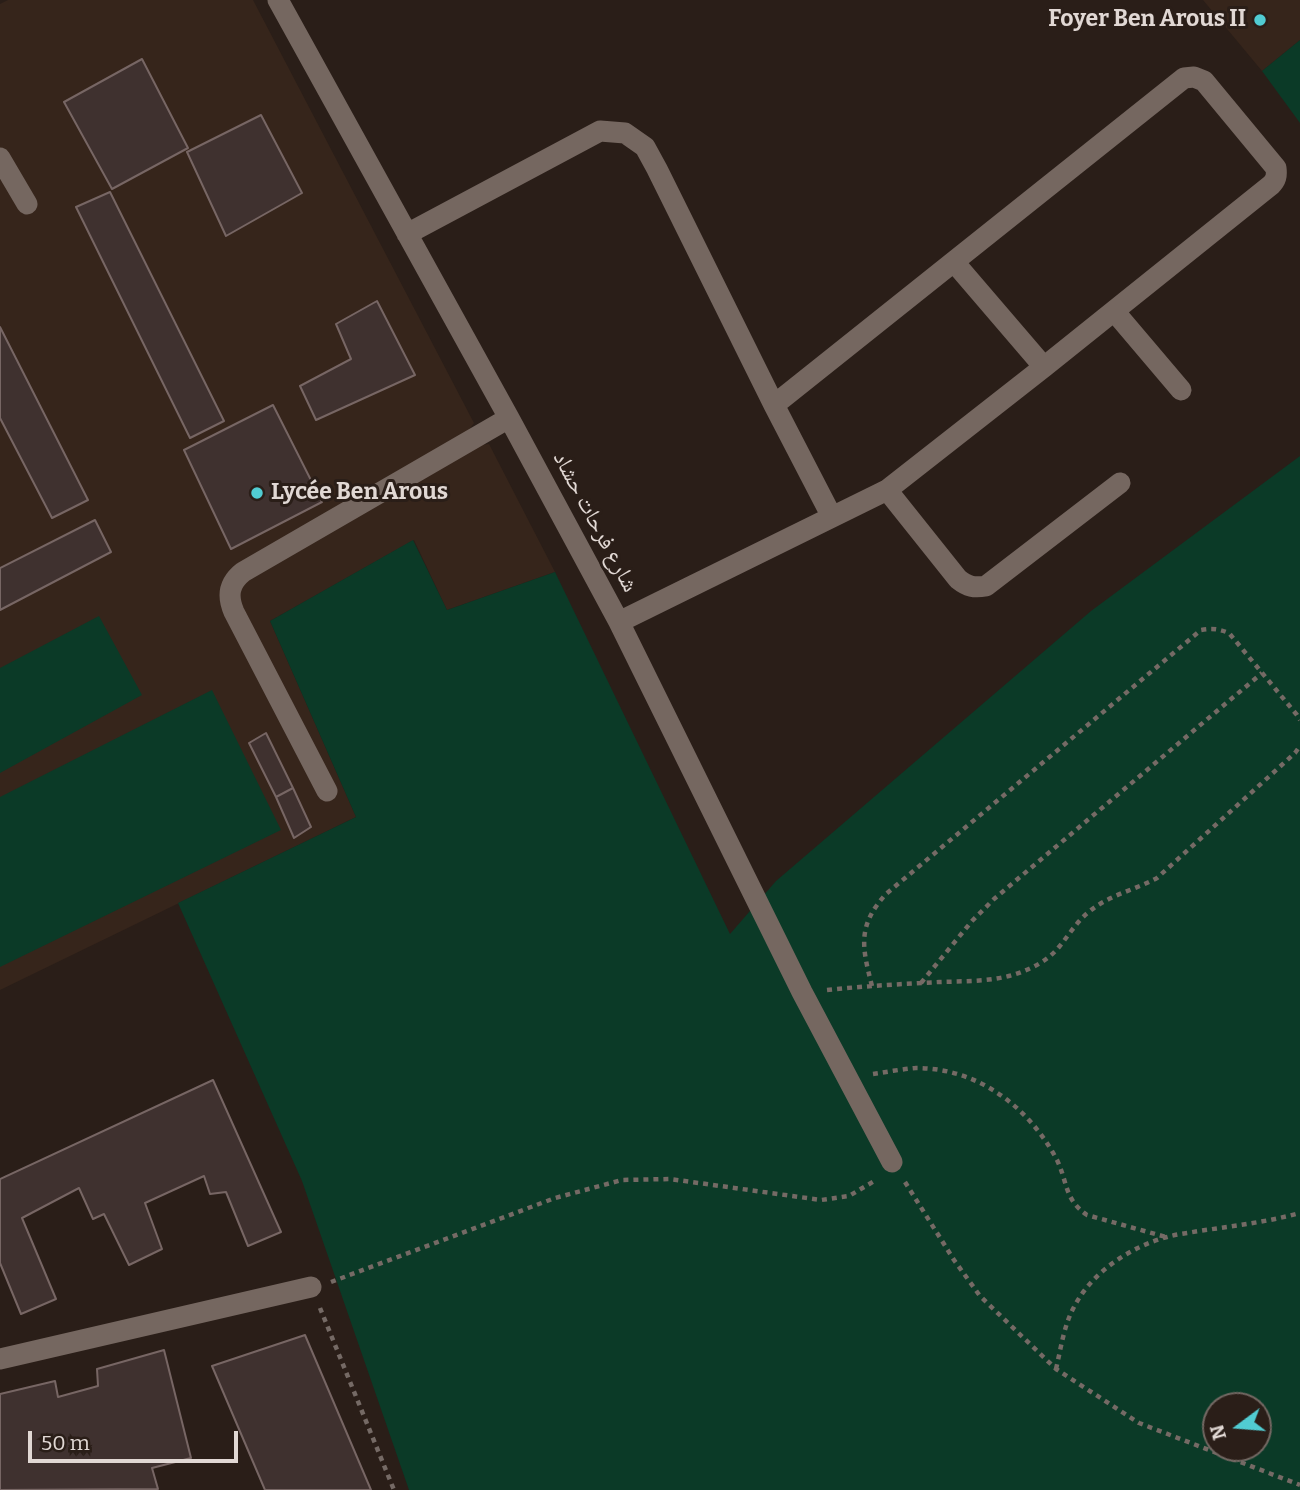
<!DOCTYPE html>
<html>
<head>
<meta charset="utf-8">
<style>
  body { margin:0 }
  #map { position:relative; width:1300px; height:1490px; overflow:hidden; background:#2a1e18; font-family:Bitter,serif }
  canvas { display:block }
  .north { position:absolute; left:1202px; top:1392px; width:70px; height:70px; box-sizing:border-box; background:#2a1e18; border:2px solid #736863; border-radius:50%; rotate:254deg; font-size:19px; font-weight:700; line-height:28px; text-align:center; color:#e1d8d4 }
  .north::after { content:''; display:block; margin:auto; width:24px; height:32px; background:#51ccd2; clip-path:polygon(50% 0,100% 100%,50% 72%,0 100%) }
  .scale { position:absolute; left:28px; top:1431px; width:210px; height:32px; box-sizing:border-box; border:4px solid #e1d8d4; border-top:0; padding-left:9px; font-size:21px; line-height:24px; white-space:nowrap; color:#e1d8d4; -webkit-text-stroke:5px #2a1e18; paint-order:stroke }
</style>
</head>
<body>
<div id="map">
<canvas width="1300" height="1490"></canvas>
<div class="north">N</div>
<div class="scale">50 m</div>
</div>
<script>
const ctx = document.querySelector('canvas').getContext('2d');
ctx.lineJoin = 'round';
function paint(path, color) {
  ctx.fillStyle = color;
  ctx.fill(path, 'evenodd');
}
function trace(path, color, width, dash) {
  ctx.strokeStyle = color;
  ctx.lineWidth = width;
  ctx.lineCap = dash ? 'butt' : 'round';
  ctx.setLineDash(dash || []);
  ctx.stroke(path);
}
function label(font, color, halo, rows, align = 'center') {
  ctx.font = font + ' Bitter,"Noto Naskh Arabic",serif';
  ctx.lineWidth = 6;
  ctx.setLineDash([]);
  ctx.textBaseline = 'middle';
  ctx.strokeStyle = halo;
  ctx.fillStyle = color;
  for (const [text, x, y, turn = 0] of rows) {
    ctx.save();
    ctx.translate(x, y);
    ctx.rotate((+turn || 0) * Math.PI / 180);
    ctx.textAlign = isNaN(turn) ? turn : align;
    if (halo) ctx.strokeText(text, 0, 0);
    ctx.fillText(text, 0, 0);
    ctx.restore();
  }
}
const built = new Path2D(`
  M8,0H253L474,423L466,434L472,446L489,444L555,572L447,610L414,540L270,621L356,817L0,990V4Z
  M1203,0H1300V40L1262,71Z`);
const green = new Path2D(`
  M1300,40V123L1262,71Z
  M1300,456V1490H409L302,1181L178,903L356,817L270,621L413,540L447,610L555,572L730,934L776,881L1091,611ZM1216,1406H1258V1448H1216Z
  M99,616L142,695L0,773V668Z
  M212,690L281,830L0,967V797Z`);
const building = new Path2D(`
  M142,59L188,148L112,189L64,102Z
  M261,115L302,193L226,236L187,152Z
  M110,192L224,421L190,438L76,207Z
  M377,301L415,375L316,420L300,386L351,359L336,324Z
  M0,327L88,500L52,518L0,418Z
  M273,405L322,502L231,549L184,450Z
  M95,520L111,552L0,610V568Z
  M266,733L293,788L276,797L249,743Z
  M293,788L311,827L294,838L276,797Z
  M213,1080L281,1232L248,1246L226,1192L210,1194L204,1176L145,1203L162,1249L129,1265L104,1214L93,1219L79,1188L22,1218L56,1299L21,1314L0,1263V1179Z
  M305,1335L371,1490H265L212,1366Z
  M164,1350L191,1458L152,1468L158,1489L0,1490V1394L55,1381L58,1397L98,1386L97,1369Z`);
const path = new Path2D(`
  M921,983L972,921L994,899L1262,673
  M872,986C862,947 857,926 886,894L1201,630C1212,628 1219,629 1229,633L1297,715L1300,720
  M827,990C865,986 902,984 939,982C967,981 998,982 1024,971C1037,966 1050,958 1059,947C1069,935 1077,921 1090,911C1109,895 1135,890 1157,878L1295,753L1300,746
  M873,1074C887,1072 902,1069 916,1068C978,1068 1029,1107 1057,1160C1068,1183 1064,1199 1087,1215L1166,1237
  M905,1182L954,1260L980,1296L1056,1369L1139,1423L1300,1485
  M331,1282L555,1198L622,1180L670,1179L821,1200L849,1196L876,1180
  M320,1308L394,1490
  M1056,1369C1061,1348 1064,1325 1074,1307C1092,1272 1130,1247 1167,1237C1177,1234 1188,1233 1199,1231C1233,1226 1267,1222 1300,1213`);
const minor = new Path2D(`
  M278,0L509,418L619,622L802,992L892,1162
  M0,158L27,204
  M407,234L600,131L625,133L645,147L657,169L774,405L832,517
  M954,262L1044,367
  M1114,311L1181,390
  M887,490L958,579C968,587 974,588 986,586L1120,483
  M619,622L887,490L1044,367L1271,185C1276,180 1277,176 1276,168L1204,81L1194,77L1184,78L774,405
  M327,791L234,612C227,596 229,583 243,572L509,418
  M0,1359L311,1287`);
const markers = [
  [1260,20,7,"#51ccd2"],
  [257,493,7,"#51ccd2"]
];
const poiNames = [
  ["Foyer Ben Arous II",1246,20],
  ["Lycée Ben Arous",271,493,"left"]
];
const streetNames = [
  ["شارع فرحات حشاد",595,522,62]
];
paint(built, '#36251b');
paint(green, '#0b3a27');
paint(building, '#3f312f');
trace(building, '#776664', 2);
trace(path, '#756a65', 4.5, [5, 5]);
trace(minor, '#756760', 21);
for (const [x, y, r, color] of markers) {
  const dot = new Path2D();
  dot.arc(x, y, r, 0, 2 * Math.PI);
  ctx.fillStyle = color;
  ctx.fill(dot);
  trace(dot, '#2a1e18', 2.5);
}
label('bold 23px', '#e1d8d4', '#2a1e18', poiNames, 'right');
label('23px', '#e1d8d4', '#2a1e18', streetNames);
</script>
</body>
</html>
